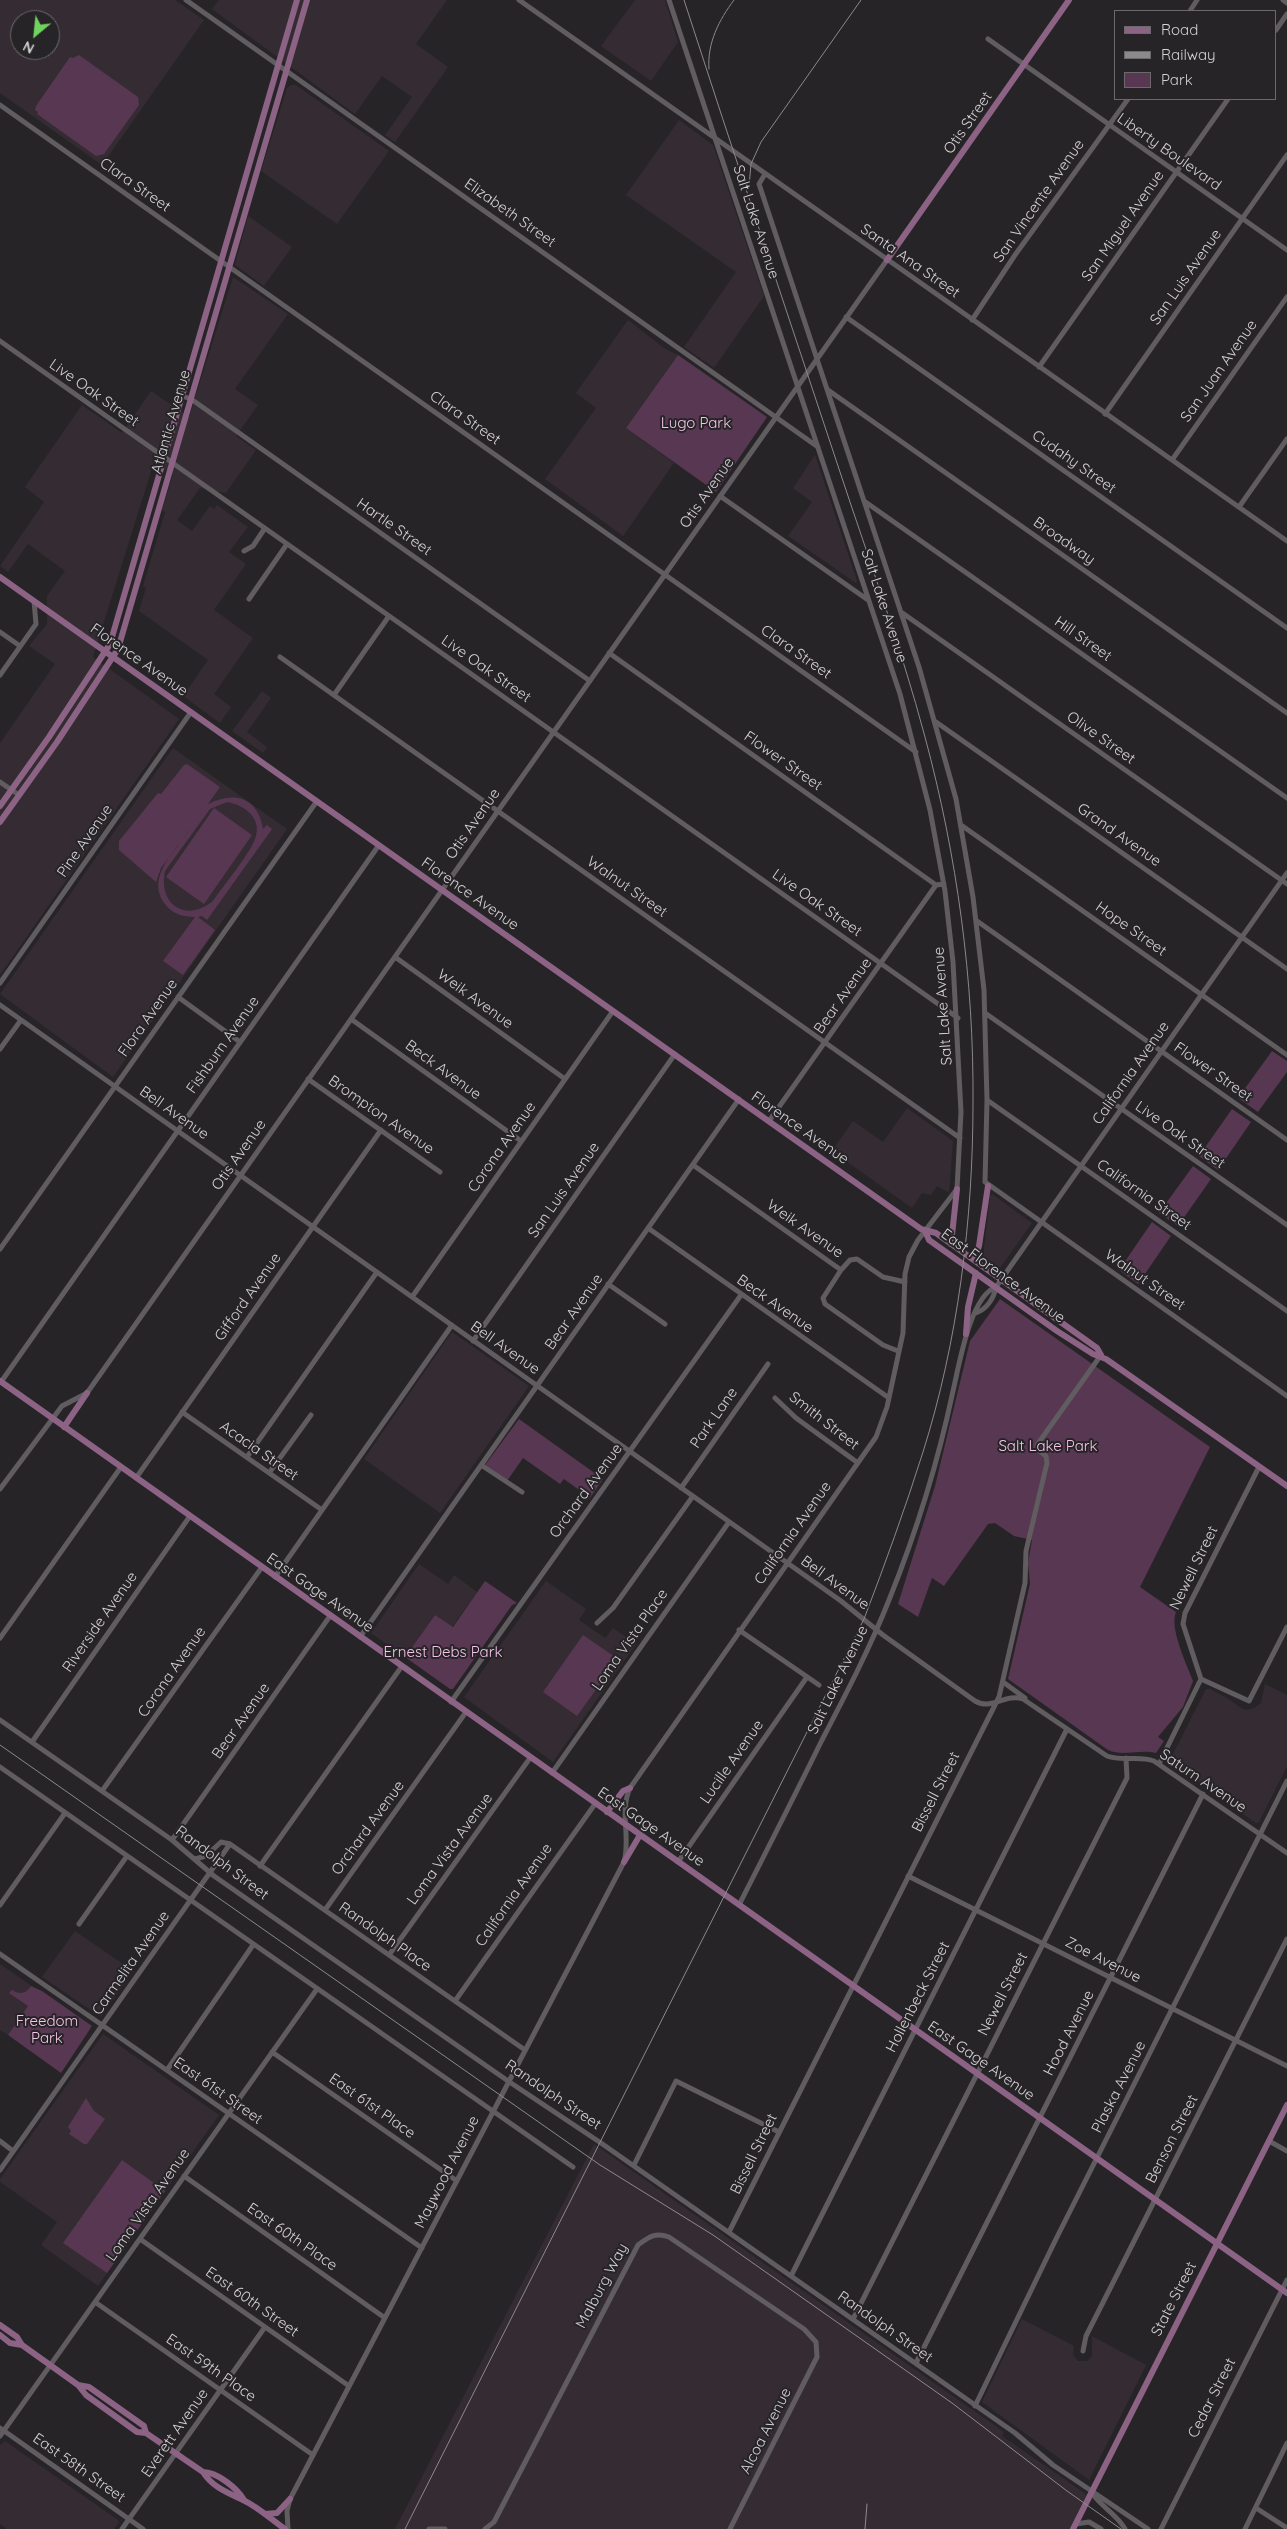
<!DOCTYPE html>
<html>
<head>
<meta charset="utf-8">
<style>
  body { margin:0 }
  #map { position:relative; width:1287px; height:2529px; overflow:hidden; background:#272427; font-family:Quicksand,sans-serif }
  canvas { display:block }
  .legend { position:absolute; left:1114px; top:10px; width:162px; height:90px; box-sizing:border-box; background:#272427; border:1px solid #6c696c; margin:0; padding:6px 9px; list-style:none; font-size:15px; color:#d3d1d3 }
  .legend li { display:flex; align-items:center; gap:10px; height:25px }
  .legend b { width:25px; border:1px solid #6c696c }
  .north { position:absolute; left:10px; top:10px; width:50px; height:50px; box-sizing:border-box; background:#272427; border:1px solid #6c696c; border-radius:50%; rotate:208deg; font-size:14px; font-weight:700; line-height:20px; text-align:center; color:#d3d1d3 }
  .north::after { content:''; display:block; margin:auto; width:18px; height:22px; background:#70d35f; clip-path:polygon(50% 0,100% 100%,50% 72%,0 100%) }
</style>
</head>
<body>
<div id="map">
<canvas width="1287" height="2529"></canvas>
<ul class="legend">
<li><b style="height:6px;background:#8c6384"></b>Road</li>
<li><b style="height:6px;background:#8c898c"></b>Railway</li>
<li><b style="height:14px;background:#573751"></b>Park</li>
</ul>
<div class="north">N</div>
</div>
<script>
const ctx = document.querySelector('canvas').getContext('2d');
ctx.lineJoin = 'round';
function paint(path, color) {
  ctx.fillStyle = color;
  ctx.fill(path, 'evenodd');
}
function trace(path, color, width, dash) {
  ctx.strokeStyle = color;
  ctx.lineWidth = width;
  ctx.lineCap = dash ? 'butt' : 'round';
  ctx.setLineDash(dash || []);
  ctx.stroke(path);
}
function label(font, color, halo, rows, align = 'center') {
  ctx.font = font + ' Quicksand,sans-serif';
  ctx.lineWidth = 4;
  ctx.setLineDash([]);
  ctx.textBaseline = 'middle';
  ctx.strokeStyle = halo;
  ctx.fillStyle = color;
  for (const [text, x, y, turn = 0] of rows) {
    ctx.save();
    ctx.translate(x, y);
    ctx.rotate((+turn || 0) * Math.PI / 180);
    ctx.textAlign = isNaN(turn) ? turn : align;
    if (halo) ctx.strokeText(text, 0, 0);
    ctx.fillText(text, 0, 0);
    ctx.restore();
  }
}
const built = new Path2D(`
  M0,0H175L204,20L102,165L0,93ZM20,20H50V50H20Z
  M219,0H447L416,44L448,67L395,142L385,135L412,97L382,76L355,114L212,9Z
  M635,0H665L678,42L651,81L601,46Z
  M291,85H296L389,151L337,224L261,171L287,88Z
  M679,120L713,145L764,296L714,368L684,347L736,272L626,195Z
  M248,216L292,247L264,286L235,265Z
  M233,277L288,314L235,389L258,405L236,436L256,450L226,493L200,488L177,520L192,531L210,506L214,509L217,505L248,527L229,552L246,564L214,610L253,638L214,694L231,707L220,723L183,696L208,660L139,611L146,588L143,586L165,512L162,510L173,475L154,462L93,657L179,719L0,975V743L55,664L29,646L47,624V596L65,571L28,544L8,572L0,566L44,502L25,487L82,405L122,433L151,391L189,417Z
  M628,320L664,348L678,355L626,428L674,463L623,536L545,479L596,408L576,393Z
  M815,455L857,581L856,583L788,536L812,502L793,488Z
  M262,691L271,698L247,732L267,747L263,753L232,731Z
  M173,748L287,829L113,1077L0,994Z
  M907,1108L953,1141L949,1193L937,1186L931,1195L922,1193L912,1208L832,1151L853,1121L883,1142Z
  M992,1194L1032,1223L1000,1268L983,1257L990,1196Z
  M452,1332L529,1386L440,1513L364,1459Z
  M419,1564L448,1584L454,1575L477,1592L452,1627L435,1615L405,1657L371,1633Z
  M546,1581L586,1609L579,1620L605,1638L613,1628L636,1644L553,1762L464,1697Z
  M1265,1684L1287,1695V1766L1259,1822L1256,1823L1243,1814L1240,1808L1169,1762L1206,1689H1210L1227,1698L1241,1708L1246,1710L1254,1708L1261,1703Z
  M75,1931L133,1971L101,2017L42,1977Z
  M0,1964L39,1991L8,2035L0,2030Z
  M103,2034L219,2115L98,2286L41,2245L57,2222L0,2182V2179Z
  M594,2144L1004,2432L1002,2436L1090,2497L1074,2529H395Z
  M1022,2319L1074,2346L1073,2354L1078,2361H1087L1092,2356V2336L1146,2365L1089,2480L982,2402Z
  M5,2441L118,2520L119,2523L114,2529H7L0,2524V2445Z`);
const green = new Path2D(`
  M79,55L138,97L139,105L104,154L96,156L37,114L38,112L35,110L36,106L70,57L73,58Z
  M678,355L767,417L716,492L626,428Z
  M187,764L220,787L208,804C234,791 258,797 263,829L267,825L272,829L207,920L202,916L198,917L215,930L183,975L163,961L195,917C183,917 172,914 164,903C145,876 178,848 192,827L161,868L156,882L119,850V841L158,793L161,794L184,765ZM227,802C245,805 263,819 255,839C249,855 223,886 213,901C186,923 158,905 165,871L210,809Z
  M214,808L252,835L204,904L166,877Z
  M1272,1051L1287,1061V1072L1258,1112L1238,1098Z
  M1232,1109L1251,1122L1218,1170L1199,1156Z
  M1193,1166L1211,1179L1178,1226L1159,1213Z
  M1152,1222L1171,1236L1138,1284L1119,1270Z
  M1000,1299L1210,1447L1140,1587L1176,1612C1169,1628 1187,1665 1193,1681L1183,1707L1158,1737L1164,1741L1156,1753C1140,1749 1123,1757 1108,1750L1008,1679L1030,1584L1028,1563L1032,1540L1014,1536L995,1523L988,1524L944,1586L932,1578L918,1617L898,1604L935,1486L970,1341Z
  M519,1419L603,1479L590,1498L564,1479L560,1484L523,1458L507,1481L485,1465Z
  M485,1581L517,1603L512,1605L453,1689H450L405,1657L435,1615L453,1627Z
  M583,1635L618,1659L577,1716L543,1692Z
  M31,1986L42,1991L92,2026L61,2073L8,2035L28,2006L9,1993L12,1990C19,1995 26,1994 31,1986Z
  M86,2098L94,2111L105,2119L87,2144H84L69,2134L71,2131L68,2127Z
  M122,2160L165,2191L107,2273L63,2243Z`);
const minor = new Path2D(`
  M186,0L818,447
  M519,0L1287,541
  M1283,0L1287,3
  M1190,11L1197,0
  M1276,30L1287,14
  M988,39L1287,250
  M0,105L916,752
  M765,174L759,184L919,667L956,799L973,897L984,990L987,1100L985,1182L1287,1396
  M846,317L1287,628
  M972,320L1015,255L1128,99
  M0,341L958,1018
  M1039,367L1228,99
  M828,390L1287,713
  M182,396L191,399L590,681
  M1105,414L1287,155
  M1172,460L1287,297
  M720,496L868,600
  M864,501L1287,798
  M1239,507L1287,439
  M244,551L253,546L265,528
  M249,599L287,544
  M901,612L1287,884
  M0,632L20,646
  M609,653L936,885L944,884
  M280,657L960,1138
  M0,675L36,624L34,601
  M334,695L389,616
  M936,722L1287,969
  M0,782L19,795
  M961,825L1287,1055
  M977,921L1287,1140
  M395,957L565,1079
  M0,983L191,712
  M178,997L240,1042
  M0,1005L841,1601L883,1635L975,1701C992,1711 1005,1693 1023,1699L1107,1756C1123,1762 1138,1755 1154,1761L1287,1853
  M985,1013L1287,1225
  M351,1019L521,1141
  M0,1049L21,1020
  M308,1079L440,1172
  M987,1100L1287,1311
  M769,1121L936,885
  M693,1165L841,1270L850,1260L857,1259L883,1277L905,1282
  M648,1228L889,1398
  M0,1249L317,801
  M841,1270L823,1298L825,1304L883,1345L898,1351
  M608,1284L665,1324
  M412,1297L613,1011
  M976,1313C987,1309 994,1298 996,1287L1287,873
  M473,1341L675,1054
  M1,1382L379,845
  M775,1398L796,1418L858,1463
  M182,1412L322,1510
  M247,1457L377,1272
  M481,1465L522,1492
  M269,1473L311,1415
  M136,1478L381,1130
  M681,1488L768,1364
  M0,1489L62,1406L87,1393L887,260
  M275,1577L452,1325
  M597,1623L613,1608L693,1496
  M739,1630L819,1685
  M360,1637L739,1099
  M0,1638L121,1467
  M1201,1679L1249,1701L1287,1627
  M1003,1682L1025,1698
  M451,1702L741,1295
  M0,1720L172,1840L214,1876L508,2081L601,2143L1015,2433L1053,2465L1148,2529
  M32,1742L190,1516
  M1159,1764L1201,1679L1183,1624L1185,1613L1259,1467
  M0,1767L573,2167
  M552,1773L729,1522
  M102,1791L262,1567
  M172,1840L330,1616
  M195,1859L206,1856L221,1842L230,1844L525,2050
  M678,1862L807,1677
  M260,1866L402,1666
  M908,1876L1287,2066
  M0,1905L65,1813
  M739,1905C767,1850 795,1795 822,1740C846,1694 870,1648 889,1600C916,1533 938,1462 953,1391C959,1366 970,1296 996,1287
  M325,1910L466,1712
  M79,1924L127,1856
  M0,1954L422,2248
  M389,1955L530,1758
  M455,2001L595,1804
  M272,2052L457,2181
  M167,2070L253,1945
  M0,2141L13,2151
  M1269,2141L1287,2151
  M634,2165L676,2081L779,2132
  M0,2170L230,1844
  M184,2176L385,2318
  M729,2232L999,1697L1025,1583L1026,1551L1047,1463L1046,1456L1037,1449V1445L1101,1355
  M140,2239L349,2386
  M791,2276L1067,1729
  M95,2302L313,2455
  M853,2319L1127,1778L1126,1758
  M1083,2351L1086,2336L1287,1939
  M916,2363L1203,1794
  M975,2406L1056,2239L1287,1781
  M0,2428L143,2529
  M0,2436L317,1989
  M1092,2493C1101,2507 1117,2514 1125,2529
  M1256,2508L1287,2528
  M1076,2524L1089,2522L1101,2529
  M122,2529L265,2327
  M288,2529L287,2511L290,2499L624,1862C631,1837 619,1812 630,1788L876,1437L887,1407L903,1333L905,1274L909,1257L918,1240L957,1189L961,1112L953,962L945,891L930,810L900,694L669,0
  M429,2529H445
  M485,2529L494,2522L638,2245C649,2237 655,2232 669,2237L804,2329L816,2342L817,2357L730,2529
  M1161,2529L1287,2280
  M1245,2529L1287,2443`);
const major = new Path2D(`
  M887,260L1069,0
  M0,577L921,1229L936,1233L1097,1348L1101,1355
  M0,806L49,737L110,644L297,0
  M0,822L57,742L118,649L307,0
  M925,1231L929,1240L1057,1331L1093,1354L1106,1359L1287,1486
  M951,1244L957,1189
  M974,1260L979,1246L988,1186
  M966,1334L968,1307L976,1273
  M0,1381L1287,2293
  M64,1427L87,1393
  M607,1812L623,1791L630,1788
  M624,1862L640,1835
  M0,2325L17,2337L22,2345
  M0,2335L10,2343L22,2345L78,2385L86,2395L137,2432L146,2433L203,2472C212,2487 228,2493 243,2500C258,2507 272,2520 285,2529
  M78,2385L89,2387L144,2426L146,2433
  M203,2472C217,2472 237,2488 244,2500
  M265,2514L277,2513L290,2499
  M1073,2529L1287,2105`);
const rail = new Path2D(`
  M709,69C707,43 719,20 734,0
  M749,187L751,164L761,142L861,0
  M0,1745L600,2165L713,2235L952,2403L1067,2491L1121,2529
  M405,2529L864,1619C885,1564 905,1509 923,1452C958,1341 973,1220 973,1103C974,980 957,856 925,737C901,647 869,560 840,472C788,315 735,158 684,0
  M865,2529L867,2504`);
const streetNames = [
  ["Otis Street",968,123,-55],
  ["Liberty Boulevard",1169,152,35],
  ["Clara Street",135,185,35],
  ["San Vincente Avenue",1039,201,-55],
  ["Elizabeth Street",510,213,35],
  ["Salt Lake Avenue",756,222,72],
  ["San Miguel Avenue",1123,226,-55],
  ["Santa Ana Street",910,261,35],
  ["San Luis Avenue",1186,277,-55],
  ["San Juan Avenue",1219,371,-55],
  ["Live Oak Street",94,393,35],
  ["Clara Street",465,418,35],
  ["Atlantic Avenue",171,422,-74],
  ["Cudahy Street",1074,462,35],
  ["Otis Avenue",707,493,-55],
  ["Hartle Street",394,527,35],
  ["Broadway",1064,541,35],
  ["Salt Lake Avenue",884,606,72],
  ["Hill Street",1083,639,35],
  ["Clara Street",796,652,35],
  ["Florence Avenue",139,660,35],
  ["Live Oak Street",486,669,35],
  ["Olive Street",1101,738,35],
  ["Flower Street",783,761,35],
  ["Otis Avenue",473,824,-55],
  ["Grand Avenue",1119,835,35],
  ["Pine Avenue",85,841,-55],
  ["Walnut Street",627,887,35],
  ["Florence Avenue",470,894,35],
  ["Live Oak Street",817,903,35],
  ["Hope Street",1131,929,35],
  ["Bear Avenue",843,996,-55],
  ["Weik Avenue",475,999,36],
  ["Salt Lake Avenue",943,1006,-94],
  ["Flora Avenue",148,1018,-55],
  ["Fishburn Avenue",223,1045,-55],
  ["Beck Avenue",443,1070,36],
  ["Flower Street",1213,1072,35],
  ["California Avenue",1131,1073,-55],
  ["Bell Avenue",174,1113,35],
  ["Brompton Avenue",381,1115,35],
  ["Florence Avenue",800,1128,35],
  ["Live Oak Street",1180,1135,35],
  ["Corona Avenue",502,1147,-55],
  ["Otis Avenue",239,1155,-55],
  ["San Luis Avenue",564,1190,-55],
  ["California Street",1144,1195,35],
  ["Weik Avenue",805,1229,35],
  ["East Florence Avenue",1003,1276,36],
  ["Walnut Street",1145,1280,35],
  ["Gifford Avenue",248,1297,-55],
  ["Beck Avenue",775,1304,35],
  ["Bear Avenue",574,1312,-55],
  ["Bell Avenue",505,1348,35],
  ["Park Lane",714,1418,-55],
  ["Smith Street",824,1421,38],
  ["Acacia Street",259,1451,35],
  ["Orchard Avenue",586,1491,-54],
  ["California Avenue",793,1533,-55],
  ["Newell Street",1194,1568,-64],
  ["Bell Avenue",835,1583,36],
  ["East Gage Avenue",320,1593,35],
  ["Riverside Avenue",100,1622,-55],
  ["Loma Vista Place",630,1640,-55],
  ["Corona Avenue",172,1672,-55],
  ["Salt Lake Avenue",838,1680,-64],
  ["Bear Avenue",241,1721,-55],
  ["Lucille Avenue",732,1762,-55],
  ["Saturn Avenue",1203,1781,34],
  ["Bissell Street",936,1792,-63],
  ["East Gage Avenue",651,1827,35],
  ["Orchard Avenue",368,1828,-54],
  ["Loma Vista Avenue",450,1849,-54],
  ["Randolph Street",222,1863,37],
  ["California Avenue",514,1895,-55],
  ["Randolph Place",385,1937,35],
  ["Zoe Avenue",1103,1960,27],
  ["Carmelita Avenue",131,1963,-55],
  ["Newell Street",1003,1994,-63],
  ["Hollenbeck Street",918,1997,-63],
  ["Hood Avenue",1069,2033,-63],
  ["East Gage Avenue",981,2061,35],
  ["Plaska Avenue",1119,2087,-63],
  ["East 61st Street",218,2091,35],
  ["Randolph Street",553,2095,34],
  ["East 61st Place",372,2106,35],
  ["Benson Street",1172,2139,-63],
  ["Bissell Street",754,2154,-64],
  ["Maywood Avenue",447,2172,-63],
  ["Loma Vista Avenue",148,2205,-55],
  ["East 60th Place",292,2237,35],
  ["Malburg Way",602,2286,-62],
  ["State Street",1174,2299,-63],
  ["East 60th Street",252,2302,35],
  ["Randolph Street",885,2327,35],
  ["East 59th Place",211,2368,35],
  ["Cedar Street",1212,2398,-63],
  ["Alcoa Avenue",766,2431,-63],
  ["Everett Avenue",175,2433,-55],
  ["East 58th Street",79,2468,35]
];
const parkNames = [
  ["Lugo Park",696,423],
  ["Salt Lake Park",1048,1446],
  ["Ernest Debs Park",443,1652],
  ["Freedom",47,2021],
  ["Park",47,2038]
];
paint(built, '#342c32');
paint(green, '#573751');
trace(minor, '#605c5f', 5);
trace(major, '#8c6384', 6);
trace(rail, '#8c898c', 1);
label('15px', '#d3d1d3', '#272427', streetNames);
label('15px', '#f6c4eb', '#272427', parkNames);
</script>
</body>
</html>
